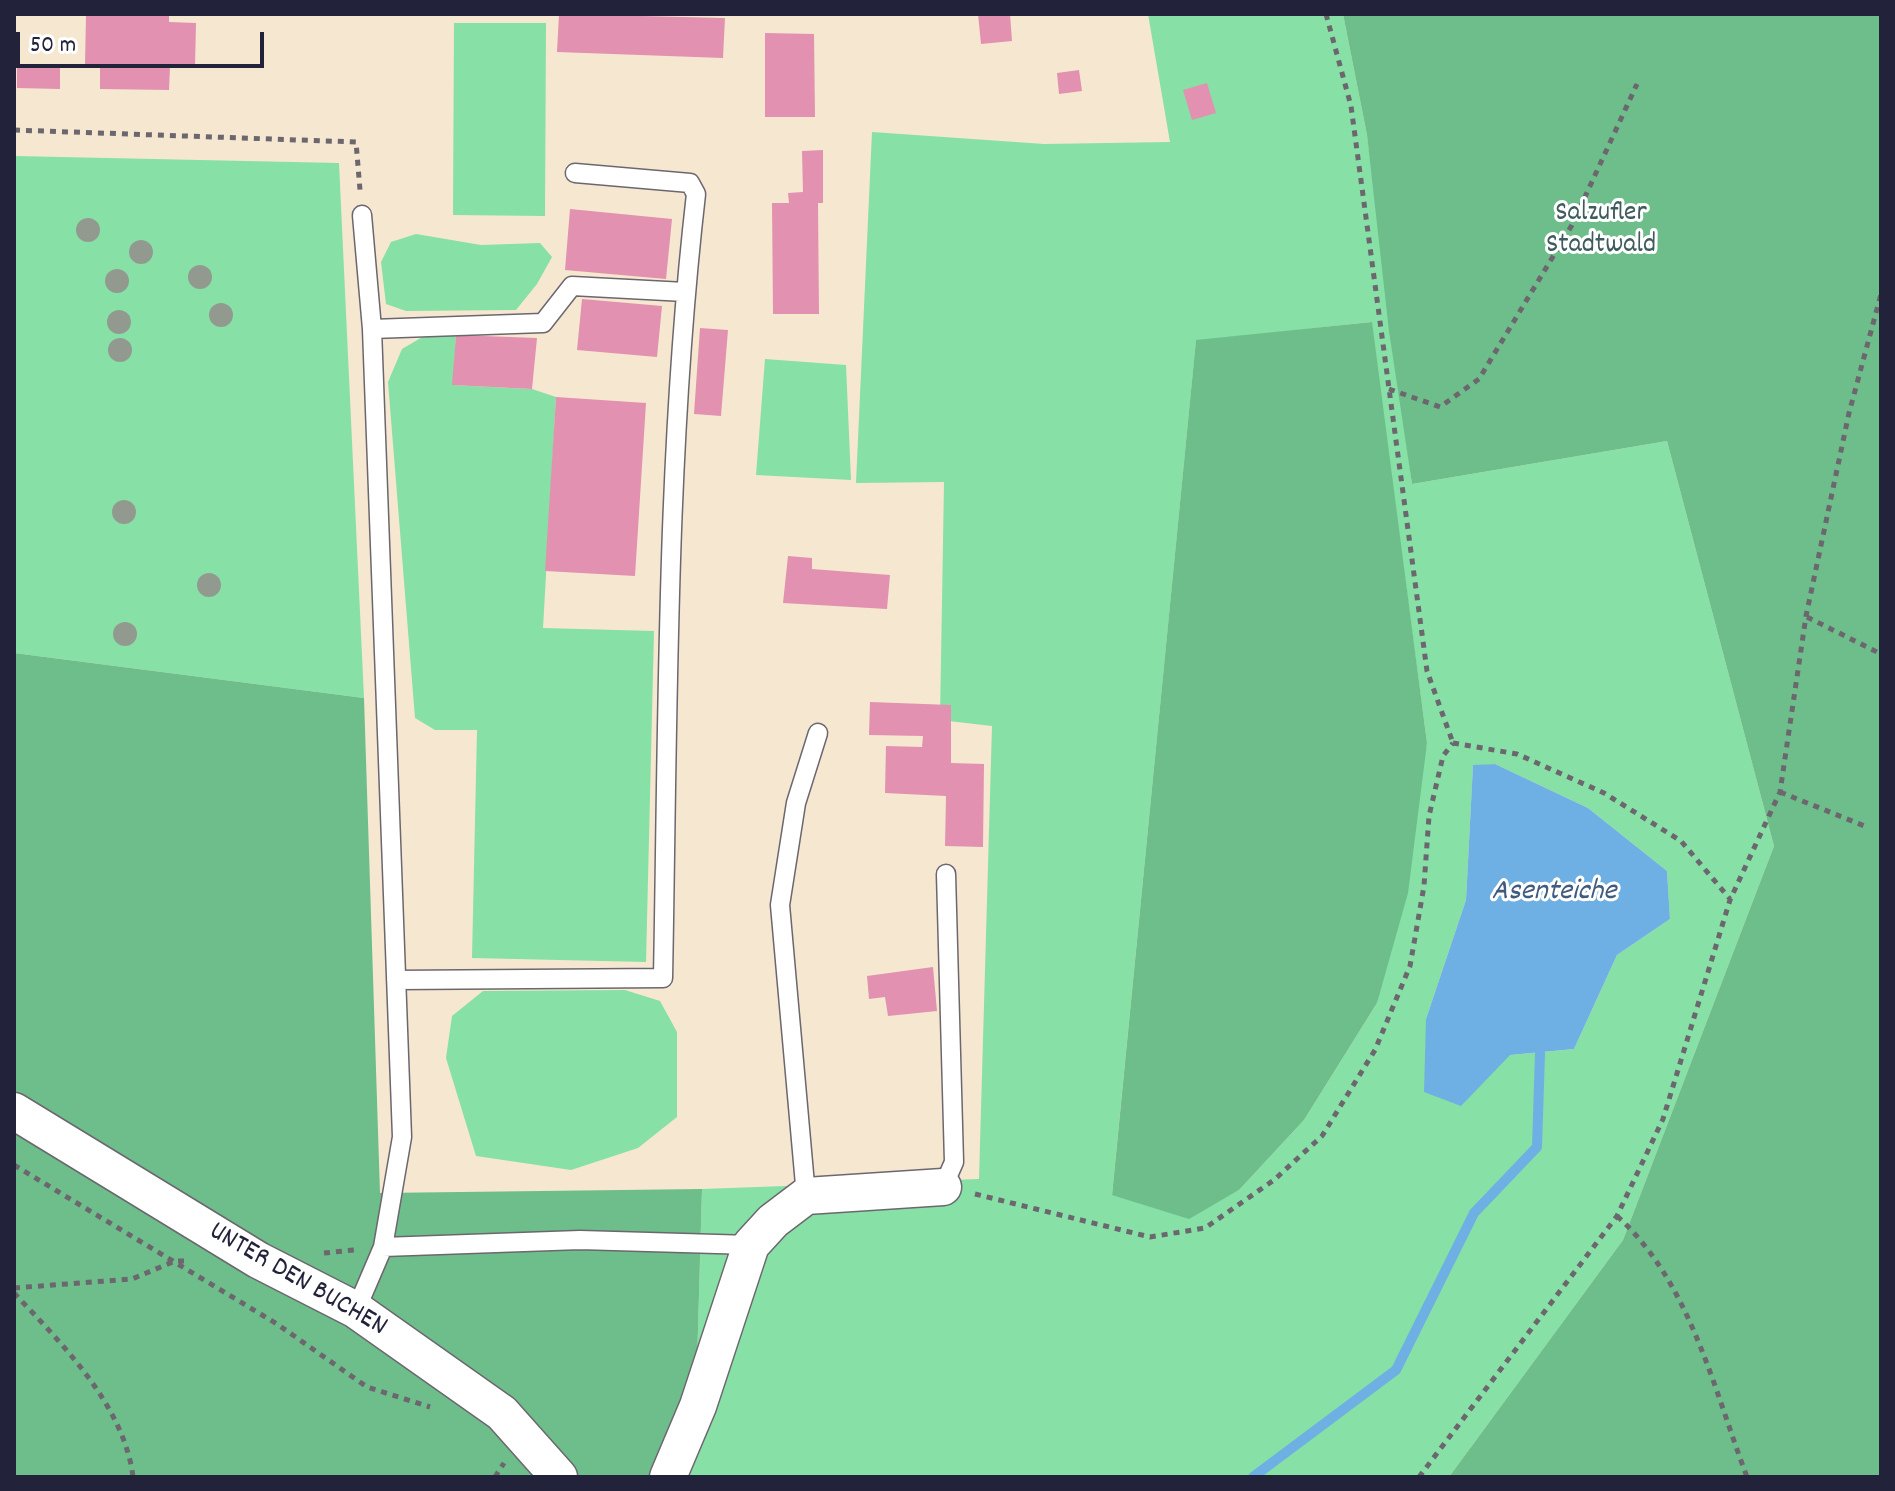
<!DOCTYPE html>
<html>
<head>
<meta charset="utf-8">
<style>
  body { margin:0 }
  #map { position:relative; width:1895px; height:1491px; overflow:hidden; background:#f6e7d0; font-family:Dekko,sans-serif }
  canvas { display:block }
  .frame { position:absolute; inset:0; border:16px solid #22223b; pointer-events:none }
  .scale { position:absolute; left:16px; top:32px; width:248px; height:36px; box-sizing:border-box; border:4px solid #22223b; border-top:0; padding-left:10px; font-size:24px; line-height:28px; white-space:nowrap; color:#22223b; -webkit-text-stroke:6px #fff; paint-order:stroke }
</style>
</head>
<body>
<div id="map">
<canvas width="1895" height="1491"></canvas>
<div class="frame"></div>
<div class="scale">50 m</div>
</div>
<script>
const ctx = document.querySelector('canvas').getContext('2d');
ctx.lineJoin = 'round';
function paint(path, color) {
  ctx.fillStyle = color;
  ctx.fill(path, 'evenodd');
}
function trace(path, color, width, dash) {
  ctx.strokeStyle = color;
  ctx.lineWidth = width;
  ctx.lineCap = dash ? 'butt' : 'round';
  ctx.setLineDash(dash || []);
  ctx.stroke(path);
}
function label(font, color, halo, rows, align = 'center') {
  ctx.font = font + ' Dekko,sans-serif';
  ctx.lineWidth = 6;
  ctx.setLineDash([]);
  ctx.textBaseline = 'middle';
  ctx.strokeStyle = halo;
  ctx.fillStyle = color;
  for (const [text, x, y, turn = 0] of rows) {
    ctx.save();
    ctx.translate(x, y);
    ctx.rotate((+turn || 0) * Math.PI / 180);
    ctx.textAlign = isNaN(turn) ? turn : align;
    if (halo) ctx.strokeText(text, 0, 0);
    ctx.fillText(text, 0, 0);
    ctx.restore();
  }
}
const green = new Path2D(`
  M1148,14H1343L1367,135L1412,484L1667,441L1774,846L1623,1240L1449,1477H662L696,1399L702,1189L979,1179L992,726L940,720L944,482L856,483L872,132L1044,144L1170,142ZM1371,322L1427,743L1377,1003L1304,1120L1239,1190L1189,1218L1112,1194L1196,341ZM1495,764L1588,808L1667,871L1670,919L1617,955L1574,1049L1510,1055L1426,1019L1466,900L1473,766Z
  M454,23H546L545,216L453,215Z
  M14,156L339,163L364,698L14,653Z
  M416,234L481,245L540,243L552,257L537,284L516,310L406,311L386,304L381,262L391,242Z
  M441,326L456,335L453,385L532,389L556,397L543,628L654,631L646,962L472,958L477,730H435L415,718L388,382L402,349Z
  M765,359L846,365L851,480L756,475Z
  M625,990L660,1001L677,1032V1117L638,1148L571,1170L476,1156L446,1058L452,1016L483,991Z`);
const forest = new Path2D(`
  M1343,14H1881V1477H1449L1623,1240L1774,846L1667,441L1412,484L1389,331L1367,135Z
  M1372,322L1427,743L1408,893L1377,1003L1304,1120L1239,1190L1189,1219L1112,1195L1196,340Z
  M14,653L364,698L380,1193L702,1189L696,1399L662,1477H14Z`);
const water = new Path2D(`
  M1495,764L1588,808L1667,871L1670,919L1617,955L1574,1049L1510,1055L1461,1106L1424,1092L1426,1019L1466,900L1473,765Z`);
const stream = new Path2D(`
  M1253,1477L1396,1370L1474,1213L1537,1147L1540,1053`);
const building = new Path2D(`
  M86,14H169V22L196,23L195,67H170L169,90L100,89V66H85Z
  M559,14L725,18L723,58L557,52Z
  M978,14H1010L1012,41L981,44Z
  M765,33L814,34L815,117H765Z
  M17,64H60V89L17,88Z
  M1079,70L1082,91L1059,94L1057,73Z
  M1207,83L1216,113L1192,120L1183,90Z
  M823,150V203H818L819,314H773L772,203H789L788,193L803,192L802,151Z
  M570,209L672,219L666,279L565,270Z
  M582,299L662,306L657,357L577,350Z
  M700,328L728,330L721,416L694,414Z
  M456,335L537,338L532,389L452,385Z
  M556,397L646,403L635,576L545,571Z
  M788,556L812,558V569L890,575L887,609L783,603Z
  M870,702L951,705V763L984,764L983,847L945,846L946,796L885,793L886,746L922,747L923,736L869,735Z
  M933,967L937,1011L888,1016L885,997L869,999L867,976Z`);
const path = new Path2D(`
  M1326,14L1351,106L1427,671L1453,743
  M14,130L356,142L360,190
  M1389,389L1440,407L1479,379L1572,225L1637,84
  M1807,617L1881,654
  M1453,743L1517,754L1604,793L1681,841L1730,899
  M1780,792L1867,827
  M14,1165L277,1324L367,1387L430,1407
  M975,1194L1150,1237L1205,1228L1274,1180L1322,1136L1375,1050L1410,966L1424,886L1429,816L1443,756L1453,743
  M1617,1216C1690,1282 1713,1387 1747,1477
  M324,1253L354,1250
  M14,1288L132,1279L175,1261H190
  M14,1293C62,1344 124,1405 133,1477
  M495,1477L504,1463
  M1419,1477L1617,1216L1663,1119L1730,900L1780,792L1806,616L1849,413L1881,294`);
const lane = new Path2D(`
  M372,329L543,323L572,286L685,292
  M396,980L663,978C668,717 666,454 696,194L690,183L575,173
  M943,1187L954,1162L946,874
  M806,1196L780,905L796,803L818,733
  M383,1247L580,1240L751,1245
  M356,1310L383,1247L402,1137L372,329L362,215`);
const street = new Path2D(`
  M14,1111L258,1260L356,1310L502,1413L559,1477
  M668,1477L698,1406L751,1245L773,1221L806,1196L943,1187`);
const trees = [
  [88,230],
  [141,252],
  [200,277],
  [117,281],
  [221,315],
  [119,322],
  [120,350],
  [124,512],
  [209,585],
  [125,634]
];
const parkNames = [
  ["Salzufler",1601,215],
  ["Stadtwald",1601,247]
];
const streetNames = [
  ["UNTER DEN BUCHEN",297,1281,30]
];
const waterNames = [
  ["Asenteiche",1554,894]
];
paint(green, '#87e0a5');
paint(forest, '#6dbe8a');
paint(water, '#6eb0e3');
trace(stream, '#6eb0e3', 10);
paint(building, '#e291b0');
trace(lane, '#6c676f', 21);
trace(street, '#6c676f', 39);
trace(path, '#6c676f', 5, [6, 6]);
trace(lane, '#fff', 18);
trace(street, '#fff', 36);
ctx.fillStyle = '#929a90';
for (const [x, y] of trees) {
  ctx.beginPath();
  ctx.arc(x, y, 12, 0, 2 * Math.PI);
  ctx.fill();
}
label('28px', '#405b5b', '#fff', parkNames);
label('28px', '#22223b', '#fff', streetNames);
label('italic 30px', '#405b7e', '#fff', waterNames);
</script>
</body>
</html>
